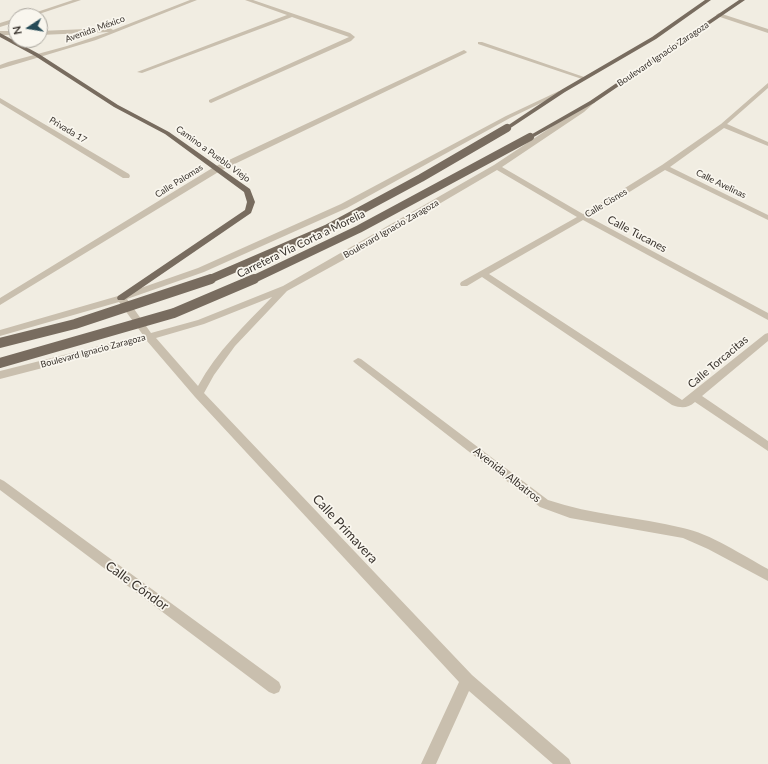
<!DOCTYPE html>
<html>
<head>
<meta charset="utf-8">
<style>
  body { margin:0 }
  #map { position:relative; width:768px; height:764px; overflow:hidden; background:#f1ede2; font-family:Lato,sans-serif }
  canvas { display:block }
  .north { position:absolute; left:8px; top:8px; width:40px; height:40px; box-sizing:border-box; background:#f9f6ee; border:1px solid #aca8a0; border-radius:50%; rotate:258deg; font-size:11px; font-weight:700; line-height:16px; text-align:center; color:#38322c }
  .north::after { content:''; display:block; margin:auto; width:14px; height:18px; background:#254a56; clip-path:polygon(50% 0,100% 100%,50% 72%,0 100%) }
</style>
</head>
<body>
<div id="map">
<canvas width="768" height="764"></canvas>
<div class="north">N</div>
</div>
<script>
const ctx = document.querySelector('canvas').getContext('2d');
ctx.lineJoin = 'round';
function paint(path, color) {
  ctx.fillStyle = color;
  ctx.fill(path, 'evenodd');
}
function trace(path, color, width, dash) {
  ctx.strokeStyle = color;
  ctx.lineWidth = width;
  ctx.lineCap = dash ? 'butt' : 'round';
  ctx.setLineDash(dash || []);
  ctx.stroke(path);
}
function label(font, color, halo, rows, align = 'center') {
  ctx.font = font + ' Lato,sans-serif';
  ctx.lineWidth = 3.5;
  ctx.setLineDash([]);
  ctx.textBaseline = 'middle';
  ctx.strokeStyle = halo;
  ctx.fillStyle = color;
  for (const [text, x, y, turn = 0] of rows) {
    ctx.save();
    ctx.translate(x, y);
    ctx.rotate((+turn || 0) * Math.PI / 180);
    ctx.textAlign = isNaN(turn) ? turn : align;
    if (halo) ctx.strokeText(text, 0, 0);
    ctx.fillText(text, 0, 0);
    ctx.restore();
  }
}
const minor = new Path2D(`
  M73,0H81L33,16H25Z
  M190,0H197L96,40L0,69V65L8,62L67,46L109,32L40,35V31L110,28L113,30Z
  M245,0H253L350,33L355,37L351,41L211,103L209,102V100L349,37L292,17L142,73L137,72L287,15Z
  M719,13L768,29V33L717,16L716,15Z
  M16,18V22L0,27V23Z
  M0,31H16V35H0Z
  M478,42H482L587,78L582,79L478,44Z
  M464,50L467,52L466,53L220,171L0,305V298L214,167Z
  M768,83V88L727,124L768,142V146L724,128L670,167L768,215V220L665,170L589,217L768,313V320L583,220L489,274L682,400L765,334L768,333V341L702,396L768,441V451L695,402C687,409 681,408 672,405L482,277L467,286H461L460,284L461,282L577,217L497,170L347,258L287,291L235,346L214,375L204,393L472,675L569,759L571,764H553L469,691L436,764H421L459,682L195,397L147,341L0,379V371L143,335L119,302L0,336V330L118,296L198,268L341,204L506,116L559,91L564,92L510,118L347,208L204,272L127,299L151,333L198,320L283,286L494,165L592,100L595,102L584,112L502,167L583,214L662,165L721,124ZM272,297C245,325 217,351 198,386L156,338L204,324Z
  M0,98L129,174L130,176L129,178H123L0,103Z
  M358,358L361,359L548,500C592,515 638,517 683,528C709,533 744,556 768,569V581L708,549L683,538L570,518L540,507L355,363L353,361Z
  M0,479L4,481L279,682L281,687L279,692L274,694L269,692L0,490Z`);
const major = new Path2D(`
  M705,0H711L656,39L565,92L509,129L504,128L561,90L652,37Z
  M739,0H745L594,103L532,138L527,137L590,101Z
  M0,33L39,54L118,105L169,132L250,189L255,202L251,213L124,300H118L117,298L118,296L245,210L247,202L244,192L165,134L114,107L35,56L0,37Z`);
const majorBridgeFar1 = new Path2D(`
  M208,280L326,229L421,178L507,128
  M252,280L359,229L530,137`);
const majorBridge = new Path2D(`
  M0,343L75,324L211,279
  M0,363L174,313L254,279`);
const farStreetnames = [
  ["Avenida México",95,29,-20],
  ["Boulevard Ignacio Zaragoza",663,54,-34],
  ["Privada 17",68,130,31],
  ["Camino a Pueblo Viejo",213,154,36],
  ["Calle Palomas",179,181,-32],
  ["Calle Avelinas",721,184,26],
  ["Calle Cisnes",606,203,-31],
  ["Boulevard Ignacio Zaragoza",391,229,-30],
  ["Boulevard Ignacio Zaragoza",93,351,-15]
];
const streetNames = [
  ["Calle Tucanes",637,234,28],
  ["Carretera Vía Corta a Morelia",301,244,-26],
  ["Calle Torcacitas",718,362,-40],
  ["Avenida Albatros",507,475,38]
];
const nearStreetnames = [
  ["Calle Primavera",345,529,47],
  ["Calle Cóndor",137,586,36]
];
paint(minor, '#c9bfae');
paint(major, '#786c5f');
trace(majorBridgeFar1, '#786c5f', 8);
trace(majorBridge, '#786c5f', 10);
label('9px', '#38322c', '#f9f6ee', farStreetnames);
label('11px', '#38322c', '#f9f6ee', streetNames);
label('13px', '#38322c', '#f9f6ee', nearStreetnames);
</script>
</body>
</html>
